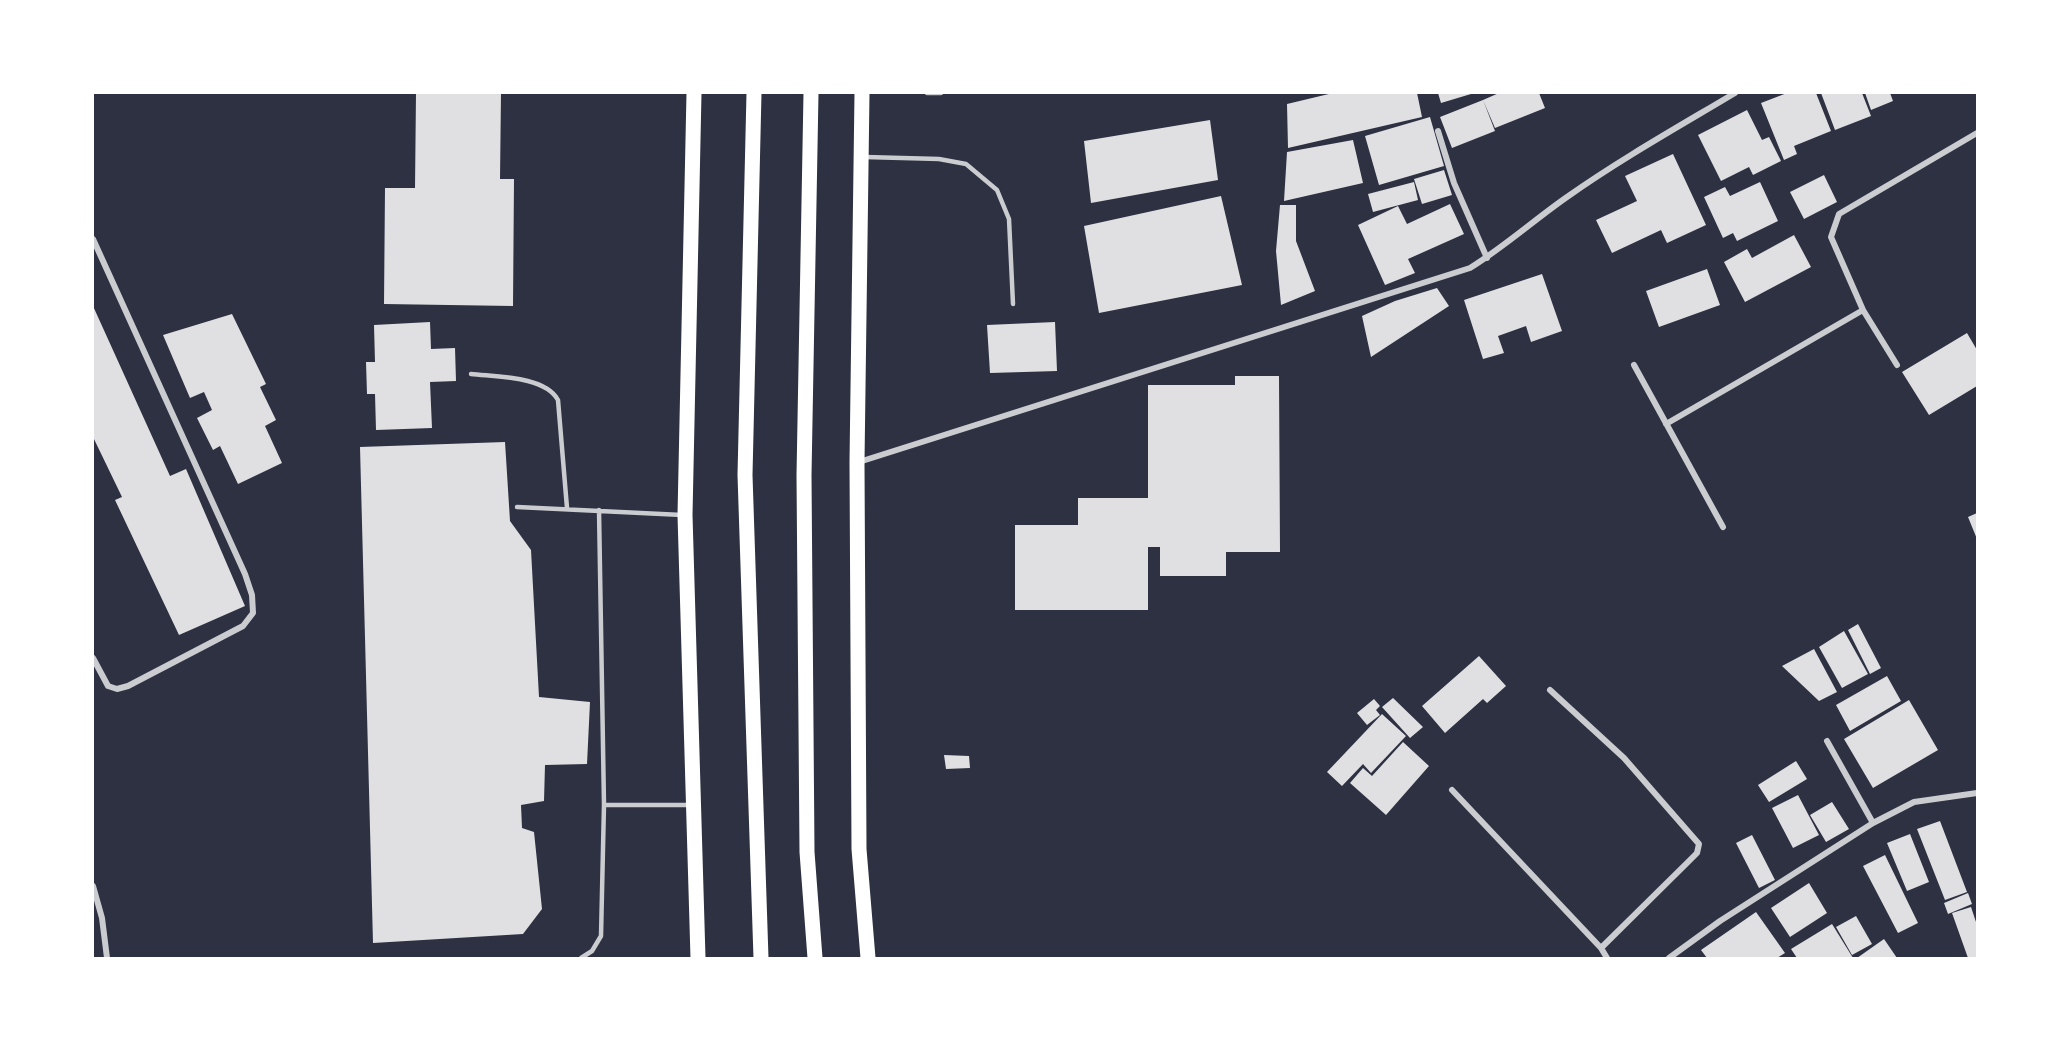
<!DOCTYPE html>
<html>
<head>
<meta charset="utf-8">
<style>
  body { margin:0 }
  #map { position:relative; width:2070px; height:1051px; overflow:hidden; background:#2d3142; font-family:Karla,sans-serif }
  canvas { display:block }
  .frame { position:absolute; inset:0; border:94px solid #fff; pointer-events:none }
</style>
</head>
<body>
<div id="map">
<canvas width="2070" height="1051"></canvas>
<div class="frame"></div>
</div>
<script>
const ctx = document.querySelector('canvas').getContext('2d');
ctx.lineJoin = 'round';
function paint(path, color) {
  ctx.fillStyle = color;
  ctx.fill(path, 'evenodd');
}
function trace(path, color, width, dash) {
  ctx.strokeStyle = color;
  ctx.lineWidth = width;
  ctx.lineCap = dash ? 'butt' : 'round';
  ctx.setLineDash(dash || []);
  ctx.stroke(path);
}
const building = new Path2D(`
  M416,93H501L500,179H514L513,306L384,304L385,188H415Z
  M1333,93H1417L1422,117L1288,148L1287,104Z
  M1438,93H1471V94L1441,103Z
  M1499,93H1539L1545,108L1495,128L1483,100Z
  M1787,93H1816L1831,131L1794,146L1797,154L1784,160L1761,103Z
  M1821,93H1862L1871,116L1835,130Z
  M1865,93H1890L1893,101L1871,110Z
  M1483,100L1495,131L1452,148L1440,117Z
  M1747,110L1762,140L1769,137L1781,161L1753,175L1749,167L1721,181L1698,135Z
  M1430,117L1444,166L1379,185L1365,136Z
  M1210,120L1218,180L1091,203L1084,141Z
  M1353,140L1363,183L1284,201L1287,152Z
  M1673,154L1706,225L1667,243L1661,230L1612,253L1596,220L1637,201L1625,176Z
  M1444,170L1452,195L1422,204L1414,179Z
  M1824,175L1837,202L1804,219L1790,192Z
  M1414,182L1418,200L1373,212L1368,194Z
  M1760,182L1778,221L1737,241L1733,233L1723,238L1704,197L1725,187L1730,196Z
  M1221,196L1242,285L1099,313L1084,226Z
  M1450,204L1464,234L1408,259L1415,273L1385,285L1358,225L1398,206L1407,224Z
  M1280,205H1296V241L1315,291L1281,305L1276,251Z
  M1794,235L1811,267L1745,302L1724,262L1747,249L1752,258Z
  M1707,269L1720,305L1659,327L1646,291Z
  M1542,274L1562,331L1531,342L1526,326L1498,336L1504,353L1483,359L1464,300Z
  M1437,288L1449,306L1371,357L1362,316L1395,301Z
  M93,306L170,476L186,469L245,606L179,635L115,500L122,497L93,437Z
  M232,314L266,384L260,387L276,420L265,426L282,463L238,484L220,446L213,450L197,418L212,410L204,392L190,398L163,335Z
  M430,322L431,349L455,348L456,381L430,382L432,428L376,430L375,394H367L366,362H375L374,325Z
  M1055,322L1057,371L990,373L987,325Z
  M1967,333L1977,350V386L1929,415L1902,372Z
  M1235,376H1279L1280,552H1226V576H1160V547H1148V610H1015V525H1078V498H1148V385H1235Z
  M505,442L510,521L531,550L539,697L590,702L587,764L545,765L544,801L521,805L522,828L534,832L542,909L523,934L373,943L360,447Z
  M1977,513V539L1968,517Z
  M1858,624L1881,668L1870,674L1848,630Z
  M1844,631L1868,674L1842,688L1819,647Z
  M1814,649L1837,692L1819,701L1782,666Z
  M1479,656L1506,686L1487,703L1483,699L1445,733L1422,706Z
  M1887,676L1901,701L1850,731L1836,705Z
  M1393,698L1423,727L1410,738L1382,707Z
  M1374,699L1380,706L1376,710L1380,715L1367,725L1357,713Z
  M1909,700L1938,750L1873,788L1844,739Z
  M1382,714L1406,736L1371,773L1363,764L1342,786L1327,772Z
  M1403,742L1429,766L1386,815L1350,783L1363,768L1372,776Z
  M944,755L969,756L970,768L946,769Z
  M1796,761L1807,779L1769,802L1758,785Z
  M1798,795L1819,835L1793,848L1772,808Z
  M1832,802L1849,829L1826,842L1810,815Z
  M1940,821L1967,892L1945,900L1917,829Z
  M1910,834L1929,882L1907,891L1887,843Z
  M1752,835L1775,880L1759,888L1736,843Z
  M1885,855L1918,923L1898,933L1863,866Z
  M1809,883L1827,913L1790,937L1771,908Z
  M1968,893L1972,904L1948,914L1944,903Z
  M1971,907L1977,925V958H1968L1952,913Z
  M1756,912L1785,953L1777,958H1707L1701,950Z
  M1856,916L1872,944L1852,955L1836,927Z
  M1832,924L1853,958H1797L1791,949Z
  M1884,939L1897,958H1857Z`);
const service = new Path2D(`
  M927,93H941
  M865,157L939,159L966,164L997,190L1009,219L1013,304
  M471,374C496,377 545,376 558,400L567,508
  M517,507L682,515
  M604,805H691
  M581,958L592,951L601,936L604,805L599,510`);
const minor = new Path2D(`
  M1438,131L1454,183L1487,258
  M93,239L245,574L252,595L253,613L243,626L128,686L117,689L108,686L93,658
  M1863,310L1897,365
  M1634,365L1723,527
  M1666,424L1863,310L1831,237L1839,214L1977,133
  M859,462L1470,268C1504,247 1534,220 1567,197C1621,159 1678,127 1735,93
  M1550,690L1624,758L1699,844L1697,853L1688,862L1601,948
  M1827,741L1873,823
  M1452,790L1601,948L1607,958
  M93,886L102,918L107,958
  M1669,958L1720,921L1873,823L1914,802L1977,793`);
const primary = new Path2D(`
  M694,93L685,515L698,958
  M754,93L745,475L761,958
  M811,93L804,475L807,852L815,958
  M862,93L857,462L859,849L868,958`);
paint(building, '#e0e0e3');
trace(service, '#caccd0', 4.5);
trace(minor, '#caccd0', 6);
trace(primary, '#fff', 15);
</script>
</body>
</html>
